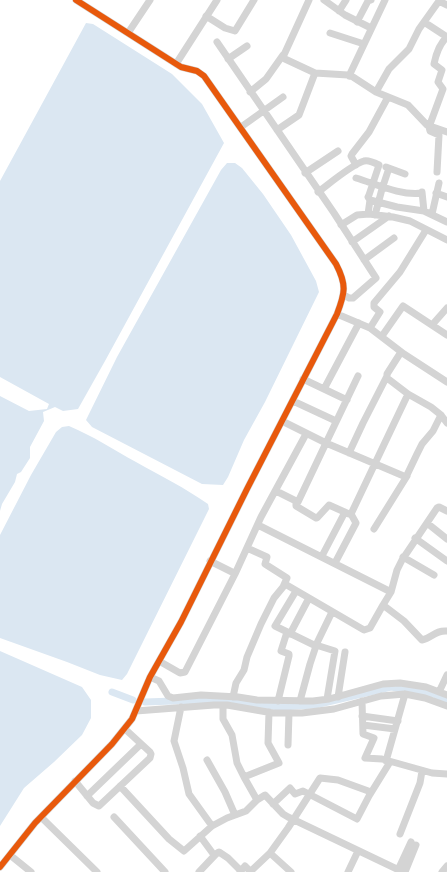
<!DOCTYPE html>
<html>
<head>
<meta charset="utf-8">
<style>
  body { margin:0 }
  canvas { display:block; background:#fff }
</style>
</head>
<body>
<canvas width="447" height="872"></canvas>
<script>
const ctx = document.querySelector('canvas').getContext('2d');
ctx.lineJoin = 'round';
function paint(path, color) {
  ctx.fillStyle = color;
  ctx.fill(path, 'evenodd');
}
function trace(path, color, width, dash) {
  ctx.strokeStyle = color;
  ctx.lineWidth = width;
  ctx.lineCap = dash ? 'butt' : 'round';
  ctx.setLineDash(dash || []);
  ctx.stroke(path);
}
const water = new Path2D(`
  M86,23L93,24L172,74L202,104L224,143L105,361L78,409L63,411L55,407L43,412L44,421L30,447V458L21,472L17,474L15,482L2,504L0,511V396L29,411L47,409L49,404L0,377V181Z
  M227,163H235L242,168L263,194L291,235L316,281L319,292L265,402L244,440L228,477L223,485L202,484L92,427L86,420L117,357L221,170Z
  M69,426C93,436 114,450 136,462C161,476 185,488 208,504L209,509L127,674L122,680L100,675L67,662L0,638V535L31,475L56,432L62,427Z
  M0,651L82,687L91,700V718L82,735L54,762L24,788L0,826Z`);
const canal = new Path2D(`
  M112,692L133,700
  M145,702L203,700H231L260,705L281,707L315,705L391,687L434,694L447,701`);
const minor = new Path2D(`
  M309,0L283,57L285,59L315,73
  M324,0L345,15L371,28
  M339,11L346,0
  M206,16L225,28L235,31L254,0
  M357,22L368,1L371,0
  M424,22L447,37
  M128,33L150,0
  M330,33L364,44
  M217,42L334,213L376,278L353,298H349L344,295
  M228,59L247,46
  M176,64L217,0
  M349,76L385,0
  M250,92L266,79L283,55
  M376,92L389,69L409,49L419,29L439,1L447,5
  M241,127L283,97
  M277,130L299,115L315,73L348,75L353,77L376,92L408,105L427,125L447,132
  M356,165L351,156L352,154L369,132L388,97
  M386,167L405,174
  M437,172L439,135L430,131L429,127L443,89L438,82L442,70L434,64C436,54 439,44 447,37
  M305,173L338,151
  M356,178C376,184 401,196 422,193
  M318,192C329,184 351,165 364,161C368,160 375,163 379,165L369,195L368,197L370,200L368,214
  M422,192L424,211
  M436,193L447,197
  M370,200L397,207L424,211L447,222
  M432,214L439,183
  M375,215L382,189L389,168
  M341,225L357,215L369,214L393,217L410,221L447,240
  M352,242L389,216
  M364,260L394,238
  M337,314L370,328L404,354L447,382
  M432,325L447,308
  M370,328L380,312L374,307V303L400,272L426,230
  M382,336L403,306L447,335
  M401,352L387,374V378L408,394L431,407L441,415L447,423
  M358,376L326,443L406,477L417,454L422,444L433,431L441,415
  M303,379L347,400
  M324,389L359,323
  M293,401L336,421
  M349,453L363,423L387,376
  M276,491L298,502L326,443L282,421
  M296,502V506L316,518H317L329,505L349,514H351L408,394
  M447,511L439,507L437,508L402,560L397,570L391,592L383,605L404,621L422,640C432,638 435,630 447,631
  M427,523L447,539
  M258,525L391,592
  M374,529L407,476
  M415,538L447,561
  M322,556L345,512
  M403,557L434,575
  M210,561L232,572
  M335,563L356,523L351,514
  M285,584L364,630L370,628L383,605
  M296,591L275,626L316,646L310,664L300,701
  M290,634L309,598
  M316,645L335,651L327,699
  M316,645L332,612
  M159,661L180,673L185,672L235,574L261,517L306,434
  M150,677L159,681L168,696L173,698L201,695L238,697L257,700L313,701L329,699L383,684L400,683L426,687L447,695
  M439,692L447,675
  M233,697L236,683L244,670L247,657L261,624L274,598L283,587L287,578L265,564L267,557L247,548
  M338,697L345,652
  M278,701L289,656V654L281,651L287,632
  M362,701L363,734L374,738L365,758L382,759L432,773L447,774
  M223,705V719L232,735L237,763L244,777L257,800L265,795L283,814L288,817L403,872
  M181,707L174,741L183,768L189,794L212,826
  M136,711L214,705H227L273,713H302L334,709L381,696L405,694L425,698L447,706
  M362,716L398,721
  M363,725L395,729
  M288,745L289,713
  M207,760L225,792L235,815
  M386,761L405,694
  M244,777L279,763L268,743L269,712
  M75,781L93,803L99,806L150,758L151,754L150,752L125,729
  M120,786L169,839L184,851L212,826L227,818L246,811L257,800
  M87,796L141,744
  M273,804L290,788L295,794L303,791L357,819L369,796L390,762
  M41,817L97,872
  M114,817L165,872
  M400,834L420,783L422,771
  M200,836L214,855
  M10,855L31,872
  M0,867L35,823L112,744L132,719L150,677L181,622L247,489L337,314C345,293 347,285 336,264L204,76L197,71L181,67L76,0
  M398,870L411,842
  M199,872L216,854L219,852L228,858L241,871
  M240,872L245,866L250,871L252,870L270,853
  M291,872L270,853L288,828L320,778L338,780L371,792
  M348,872L358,851
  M405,872L416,845
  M442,872L447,866`);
const cycleway = new Path2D(`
  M0,867L35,823L112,744L132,719L150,677L181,622L247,489L337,314C345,293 347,285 336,264L204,76L197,71L181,67L76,0`);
paint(water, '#dbe7f2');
trace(canal, '#dbe7f2', 7);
trace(minor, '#d4d4d4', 7);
trace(cycleway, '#e8590c', 6);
</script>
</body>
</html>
